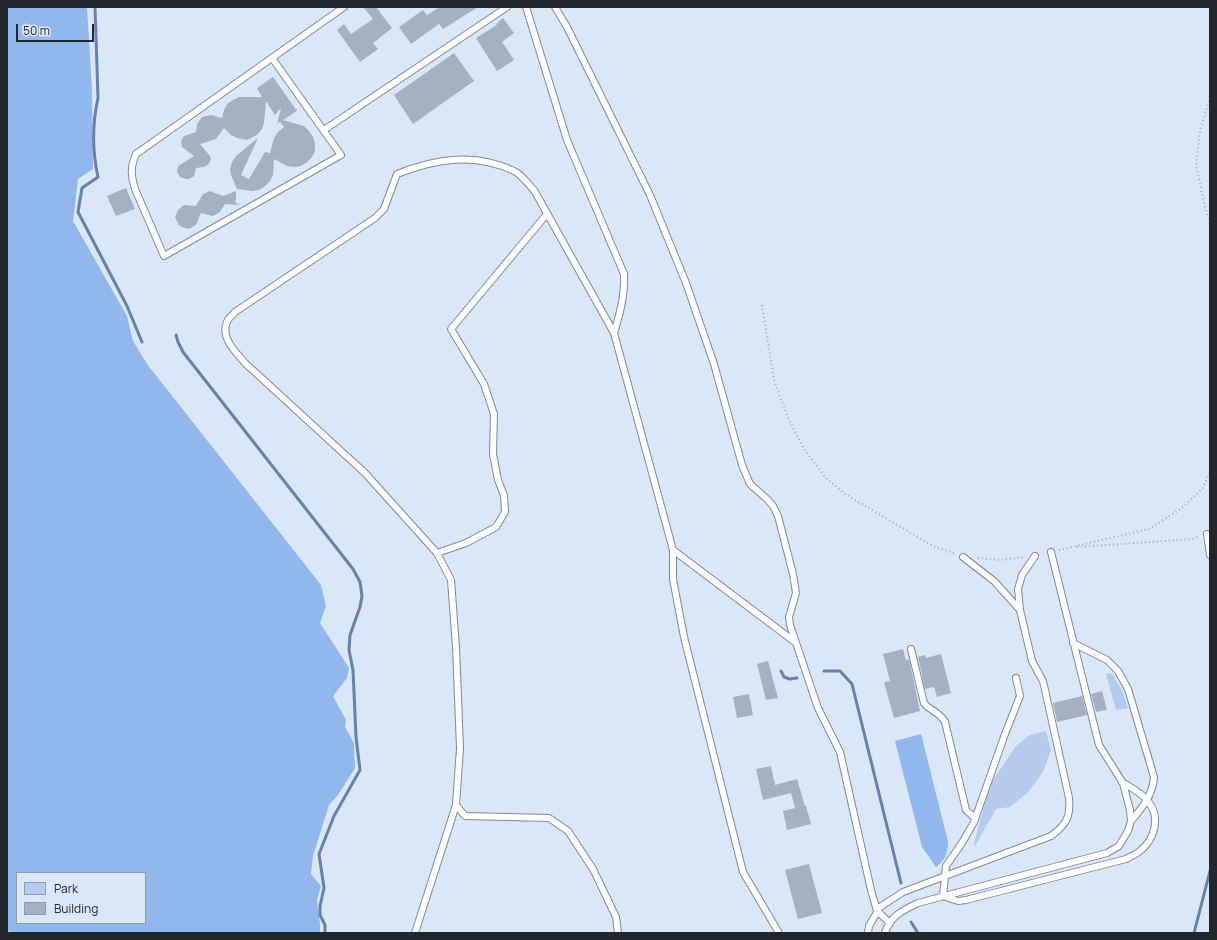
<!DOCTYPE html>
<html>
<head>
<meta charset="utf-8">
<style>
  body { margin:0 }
  #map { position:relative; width:1217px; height:940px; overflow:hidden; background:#dae7f9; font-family:Manrope,sans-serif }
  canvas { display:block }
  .frame { position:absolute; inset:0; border:8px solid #22272e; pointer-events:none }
  .legend { position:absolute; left:16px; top:872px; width:130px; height:52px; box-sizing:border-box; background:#dae7f9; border:1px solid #909aa8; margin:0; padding:5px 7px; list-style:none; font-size:12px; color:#22272e }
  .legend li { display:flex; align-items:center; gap:8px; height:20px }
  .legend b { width:20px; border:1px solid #909aa8 }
  .scale { position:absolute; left:16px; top:24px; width:78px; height:18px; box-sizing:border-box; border:2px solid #22272e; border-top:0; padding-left:5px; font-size:12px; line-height:14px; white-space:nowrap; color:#22272e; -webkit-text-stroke:3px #dae7f9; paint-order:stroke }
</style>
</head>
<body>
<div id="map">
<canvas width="1217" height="940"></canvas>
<div class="frame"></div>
<ul class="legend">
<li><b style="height:11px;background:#b4cbed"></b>Park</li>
<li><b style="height:11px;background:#a5b1c2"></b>Building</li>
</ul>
<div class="scale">50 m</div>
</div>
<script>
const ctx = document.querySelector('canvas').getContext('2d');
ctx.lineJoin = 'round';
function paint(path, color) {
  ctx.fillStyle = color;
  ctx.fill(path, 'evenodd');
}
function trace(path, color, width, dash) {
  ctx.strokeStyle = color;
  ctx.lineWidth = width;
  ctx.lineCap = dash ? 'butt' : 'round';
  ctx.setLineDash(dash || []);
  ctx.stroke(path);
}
const green = new Path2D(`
  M1109,673L1112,674L1122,690L1128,708L1116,710L1106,674Z
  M1046,731L1051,750L1043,772L1029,791L1016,802L1010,807L996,809L975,846L974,843L986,799L993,780L1016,746L1030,735Z`);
const forest = new Path2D(`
  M7,7H87L92,89L93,169L78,179L73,221L127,316L133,341L147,364L321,585L326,606L320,623L349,668L347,678L333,696L346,720L345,727L354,743L355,768L338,795L329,805L313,856L311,874L321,886L317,900L320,924V933H16L7,931ZM17,873H145V923H17Z
  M921,734L948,842C947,855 946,859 936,867L922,847L895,741Z`);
const stream = new Path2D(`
  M95,7L98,98C92,125 92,150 98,177L82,188L78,212L127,306L142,342
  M176,335L178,342L183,352L353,569L360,582L362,596L360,607L350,635L349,650L353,670L356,737L360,770L334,816L319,854L324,888L320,906V915L325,925V933
  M781,671L784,677L790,679L797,678
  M824,671H840L852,684L901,883
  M911,922L918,933
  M1194,933L1210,871`);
const building = new Path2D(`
  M363,7H376L392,28L373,43L378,49L360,62L337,30L344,24L351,34L373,19Z
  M440,7H478L443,29L439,24L411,44L399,27L423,10L427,15Z
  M503,18L514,33L502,42L514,60L497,71L476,38L497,25L496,24Z
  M454,53L474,81L413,124L394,95Z
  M273,77L297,111L283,120L304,126L309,131L313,137L315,144V151L312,157L307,162L301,166L294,167L287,166L274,159L273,175L270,181L265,186L259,190L252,191L237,189L231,175L230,169L232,162L236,156L258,138L241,175L249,179L265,152L270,153L274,138L278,132L284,127L280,122L277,124L281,108L275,115L266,101L264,123L262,129L257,135L247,140L237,138L231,135L224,128L216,139L200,144L210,156L211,159L209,164L204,167L196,168L194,176L189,179H186L180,177L177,172L178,166L194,156L182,147L181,141L184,136L196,132L197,124L202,117L211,115L222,118L224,110L227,104L233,100L239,97H262L257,88Z
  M126,188L135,209L116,216L107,196Z
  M210,191L223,196L236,191V199L235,202L240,205L225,204L220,212L213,216L201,213L196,225L189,229L182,227L179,225L175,217L178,210L184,205L196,206L203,194Z
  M903,649L906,660L909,659L920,711L894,718L884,682L890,681L883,654Z
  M941,654L951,693L937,697L934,687L925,689L918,657L925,655L926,658Z
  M768,661L778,698L766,700L757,664Z
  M1102,691L1107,710L1096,712L1091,694Z
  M749,694L753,715L737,718L733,697Z
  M1082,696L1087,715L1057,722L1053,703Z
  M771,766L775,785L797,779L805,806H806L811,824L787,830L783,811L795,808L791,793L763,800L756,769Z
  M809,864L822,913L798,919L785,870Z`);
const path = new Path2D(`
  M1210,97L1200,131L1196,165L1205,207L1210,223
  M762,305L774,380L788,418L804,449L826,478L845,494L933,546L956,554
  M1077,547L1193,539L1200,536
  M1059,550L1149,529L1182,508L1203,488L1210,471
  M978,558L999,560L1025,557`);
const lane = new Path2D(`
  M526,7L567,140L624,274C625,295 620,313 614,333L673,550V579L684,637L743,872L779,933
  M555,7L567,27L650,195L686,283L714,364L742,465L750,484L768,500L773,506L778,516L793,574L796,593L789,617L790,625L818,708L840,752L871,890L877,911L890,923
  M272,58L341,155L164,256L135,189C131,175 130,168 136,154L344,7
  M324,130L507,7
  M614,333L534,190C528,184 521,174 514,171C475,152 435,159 397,174L384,209L375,218L235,312C233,315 228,318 227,322C220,338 236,352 245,363L365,473L437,553L451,580L456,647L460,748L456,805L465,816L549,818L568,831L593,869L616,917L618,933
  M1207,534L1210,555
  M673,550L795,642
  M437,553L466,543L496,527L505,512L504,495L498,480L493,454L494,414L484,384L451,329L547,214
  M963,557L994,581L1020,610
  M1073,643L1107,660L1118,671L1128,689L1154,777C1153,795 1142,808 1131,821
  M911,649L924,703C931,712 939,711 945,722L966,810L975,818
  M1016,678L1020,696L1005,734L974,822L962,843L946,866L943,896L958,901L966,900L1126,859C1131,856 1137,854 1140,851C1155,839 1161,817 1148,801C1142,793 1130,787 1122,782
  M415,933L456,805
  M868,933L869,926L880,907L903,892L1051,836C1066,825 1071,817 1069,798L1043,681L1032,661L1020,610L1018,589L1022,575L1035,556
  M885,933C890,916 903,910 918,903L1107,853L1119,846L1128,831L1131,821L1130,810L1123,783L1099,745L1051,552`);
paint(green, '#b4cbed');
paint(forest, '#92b7ec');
trace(stream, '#6781a8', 3);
paint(building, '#a5b1c2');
trace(lane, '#7e899a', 8);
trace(path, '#9ea8b6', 2, [1, 3]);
trace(lane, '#fff', 6);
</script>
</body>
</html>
